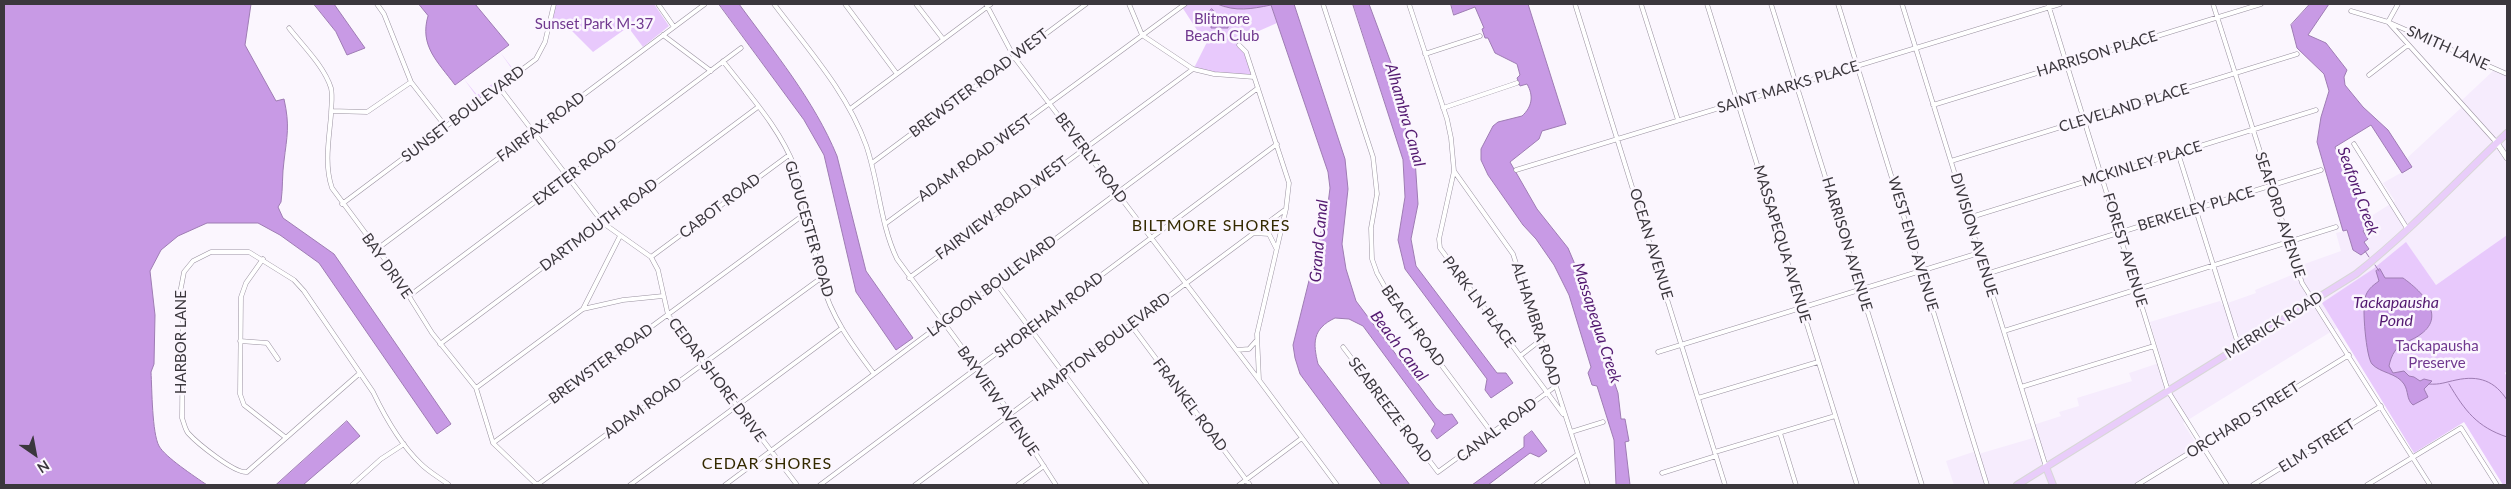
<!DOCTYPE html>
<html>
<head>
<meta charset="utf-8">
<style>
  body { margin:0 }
  #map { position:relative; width:2511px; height:489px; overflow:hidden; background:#fbf6fe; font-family:Lato,sans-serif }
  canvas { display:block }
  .frame { position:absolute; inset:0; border:5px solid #3b373d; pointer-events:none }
  .north { position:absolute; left:10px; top:429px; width:50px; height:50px; -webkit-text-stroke:4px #fbf6fe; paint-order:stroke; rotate:147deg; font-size:14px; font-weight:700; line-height:20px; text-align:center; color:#3b373d }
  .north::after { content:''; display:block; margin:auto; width:18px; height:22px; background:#3b373d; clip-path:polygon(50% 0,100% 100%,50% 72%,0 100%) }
</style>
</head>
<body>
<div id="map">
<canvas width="2511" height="489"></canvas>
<div class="frame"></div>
<div class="north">N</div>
</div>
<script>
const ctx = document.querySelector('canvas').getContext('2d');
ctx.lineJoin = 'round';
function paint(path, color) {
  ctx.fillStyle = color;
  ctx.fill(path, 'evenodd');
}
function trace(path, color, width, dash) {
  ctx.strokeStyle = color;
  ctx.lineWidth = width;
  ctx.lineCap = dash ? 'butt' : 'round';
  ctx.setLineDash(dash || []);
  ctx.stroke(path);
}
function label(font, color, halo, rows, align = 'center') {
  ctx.font = font + ' Lato,sans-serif';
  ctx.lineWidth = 5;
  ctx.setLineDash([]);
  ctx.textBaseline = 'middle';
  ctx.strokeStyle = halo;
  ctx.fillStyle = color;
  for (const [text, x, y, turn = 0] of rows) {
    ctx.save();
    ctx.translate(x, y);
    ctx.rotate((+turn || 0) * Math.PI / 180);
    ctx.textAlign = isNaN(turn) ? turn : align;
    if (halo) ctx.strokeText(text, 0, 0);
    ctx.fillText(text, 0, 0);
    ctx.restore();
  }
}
const built = new Path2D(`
  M2494,70L2507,75V235L2436,285L2406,243L2373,269L2323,304L2337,328L2183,423L2197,445L2132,485H1954L1946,461L1973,452L1975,455L2033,438L2030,426L2061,416L2059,412L2079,406L2077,398L2132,381L2129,373L2162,362L2150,322L2220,301L2222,305L2256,293L2255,290L2294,274L2293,268L2341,251L2336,233L2347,230L2353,250L2361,254L2365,220L2395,201L2383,183L2411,167L2406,159L2462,107L2464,105L2461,101Z`);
const green = new Path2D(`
  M556,4H654L669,26L643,47L628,27L593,52L571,30L551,26Z
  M1186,4H1216L1228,8L1271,5L1277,23L1236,41L1243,50L1253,76L1206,72L1194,68L1208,40L1197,30L1182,7Z
  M500,52L516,73L480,101L464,79L477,95L512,69Z
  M2507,235V371L2505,373L2507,377V485H2503L2464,422L2414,453L2322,303L2373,269L2406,242L2436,285Z`);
const water = new Path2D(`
  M4,4H251L245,45L276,101L284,99C290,126 287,136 284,161C282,174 283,188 281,202L278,207L283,218L334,254L451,424L437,434L319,263L280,235L258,223H207L178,236L161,250L150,271L155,315L154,364L151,372C152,389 152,433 159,446C165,457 194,476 207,485H4Z
  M314,4H334L365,48L347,55L336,32Z
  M419,4H475L509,45L455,85C438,62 419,46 428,16Z
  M719,4H739C774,52 814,100 837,156L866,271L913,338L896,350L856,292L824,155L804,120Z
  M1217,4H1294L1345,159L1348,189L1342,244L1346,269L1356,301L1436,408L1444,415L1452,414L1458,423L1437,439L1431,431L1435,424L1431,418L1363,326L1349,319L1335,318C1312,329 1313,343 1318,364L1410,485H1382L1300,374L1295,358L1293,345L1328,204L1330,188L1328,172L1271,5C1251,9 1236,12 1217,4Z
  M1353,4H1369L1394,71L1388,73L1415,159L1418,204L1411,239L1416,266L1497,373H1506L1513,383L1491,398L1485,390L1487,379L1405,269L1398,240L1405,197L1403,160Z
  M1451,4H1528L1566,124L1542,131L1539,139L1510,162L1537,209L1568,248L1585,288L1604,361H1607L1618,393L1621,419H1625L1629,441L1625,442L1630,485H1616L1614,440L1597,386L1592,385L1588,373L1591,367L1569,295L1554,265L1536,239L1523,225L1488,175L1481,160V149L1493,126L1498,122L1522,116C1532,107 1534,96 1527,84L1520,86L1517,78L1520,75L1517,64L1495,53L1488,38H1485L1482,29L1484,28L1475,7L1454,15Z
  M2310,4H2329L2308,35L2326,43L2347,70L2344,77L2345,85L2363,107L2388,130L2412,167L2402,173L2371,125L2335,147L2369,227L2363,231L2368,239L2364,242L2369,249L2361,255L2353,250L2347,230L2343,231L2317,142L2321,117L2329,91L2324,74L2297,48L2291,25Z
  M1212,9L1220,19L1228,18V28H1211V19L1207,13Z
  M2380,269L2385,278H2403C2420,290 2447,315 2421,334C2414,340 2400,343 2395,351C2392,355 2390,361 2389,366L2393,373L2404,371L2409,376L2414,377L2420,381L2424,379L2432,381L2424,389L2428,397L2413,405C2406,399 2409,392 2404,384C2397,373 2380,373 2372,364C2366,357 2362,307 2365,298C2367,290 2372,286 2379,281L2376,271Z
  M347,421L360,436L303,485H276Z
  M1532,431L1547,451L1539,457L1530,453L1488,485H1472L1524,447V437Z`);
const stream = new Path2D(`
  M2365,251L2369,257
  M2375,265L2379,271
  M2429,384C2440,385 2446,382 2456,380C2479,375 2495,381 2507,400
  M2449,384C2465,411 2477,427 2507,437`);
const minor = new Path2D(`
  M377,4L384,14L411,82L446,127
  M658,4L674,27
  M774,4C807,48 847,92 866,145C879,182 880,224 897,259L1003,403L1056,485
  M845,4L897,74
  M916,4L943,39
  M986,4L1014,57L1259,380
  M1129,4L1142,35L1193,69L1214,74L1254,77
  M1323,4L1373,157L1377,194L1371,228L1372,259L1377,273L1390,296L1492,433
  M1409,4L1447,119L1451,138L1454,171L1513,254L1588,485
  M1575,4L1725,485
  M1641,4L1678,120
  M1707,4L1857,485
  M1771,4L1922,485
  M1838,4L1987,485
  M1902,4L2046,467
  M2048,4L2168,391L2227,485
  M2213,4L2302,283L2430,485
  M2351,11L2388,22L2507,74
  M2388,22L2398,4
  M2389,23L2497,143
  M289,28C303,46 324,66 331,88C333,97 331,106 331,115C329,139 324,165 332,188L392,269L432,333L476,388L493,443L537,485
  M663,35L711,71
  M1239,45L1246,52L1289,183L1286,209L1257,334L1259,380L1337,485
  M1425,54L1480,36
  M723,61C749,95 780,128 795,168C808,205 812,245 822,282C831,317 853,346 874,374
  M2369,75L2408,45
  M499,87L603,223L651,257L658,270L668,315L797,485
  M1933,105L2261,4
  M1443,108L1517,83
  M850,109L991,4
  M331,111L367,112L411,82
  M2354,144L2408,230
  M2178,153L2239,347
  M1951,161L2297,54
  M872,163L1086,4
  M1516,170L2060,4
  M1454,171L1439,239L1440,248L1563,414
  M342,204L536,59L545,42L554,4
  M1968,218L2316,110
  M885,224L1185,4
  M1254,233L1269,234L1276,248
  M377,249L705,4
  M651,257L789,155
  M263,259L246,283L241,297L240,394L244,405L285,437
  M1986,274L2321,170
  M909,278L1193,69
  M996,283L1147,485
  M409,296L741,48
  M583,309L623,300L663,296
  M1131,325L1250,485
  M2004,331L2336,227
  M240,341L267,343L278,359
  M440,344L758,107
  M1343,347L1438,472L1556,386
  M1237,350L1249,349L1256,341
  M1658,352L1979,253
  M1520,356L1542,339
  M360,373L247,472C235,474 197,443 188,433C185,429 184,423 182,418L183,314L180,293L184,272L193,261L211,252H249L294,280L304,291L373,392C385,417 401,445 421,464C429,472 440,478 449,485
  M2021,387L2154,346
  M476,388L583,309L620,236
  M1698,398L1818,362
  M1571,432L1603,422
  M1780,433L1796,485
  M493,443L806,213
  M1715,452L1835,416
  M1662,473L1716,456
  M352,485L381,459L404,444
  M537,485L821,278
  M630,485L842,328
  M725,485L1258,88
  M820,485L1277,144
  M915,485L1286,209
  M1018,485L1044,466
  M1239,485L1302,438
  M1536,485L1578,454
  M2137,485L2349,355
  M2253,485L2381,406
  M2367,485L2461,428L2497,485`);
const tertiary = new Path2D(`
  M2497,143L2507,158`);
const primary = new Path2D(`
  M2046,467L2053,485
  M2017,485L2356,274C2410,231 2457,181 2507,133`);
const parkNames = [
  ["Blitmore",1222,19],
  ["Beach Club",1222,36],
  ["Sunset Park M-37",594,24],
  ["Tackapausha",2437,346],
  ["Preserve",2437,363]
];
const streetNames = [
  ["SMITH LANE",2448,48,24],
  ["HARRISON PLACE",2097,54,-17],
  ["BREWSTER ROAD WEST",979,83,-37],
  ["SAINT MARKS PLACE",1788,87,-17],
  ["CLEVELAND PLACE",2124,108,-17],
  ["SUNSET BOULEVARD",463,114,-37],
  ["FAIRFAX ROAD",541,127,-37],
  ["ADAM ROAD WEST",975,158,-36],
  ["BEVERLY ROAD",1091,158,53],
  ["MCKINLEY PLACE",2142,164,-17],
  ["EXETER ROAD",575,172,-37],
  ["CABOT ROAD",720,206,-37],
  ["FAIRVIEW ROAD WEST",1002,208,-37],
  ["BERKELEY PLACE",2196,209,-17],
  ["SEAFORD AVENUE",2280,215,72],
  ["DARTMOUTH ROAD",599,225,-37],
  ["GLOUCESTER ROAD",809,229,74],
  ["DIVISION AVENUE",1974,235,73],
  ["OCEAN AVENUE",1651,244,73],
  ["MASSAPEQUA AVENUE",1782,244,73],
  ["HARRISON AVENUE",1847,244,73],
  ["WEST END AVENUE",1913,244,73],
  ["FOREST AVENUE",2125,250,73],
  ["BAY DRIVE",387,266,55],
  ["LAGOON BOULEVARD",992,286,-37],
  ["PARK LN PLACE",1479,302,53],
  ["SHOREHAM ROAD",1049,315,-37],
  ["ALHAMBRA ROAD",1536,324,72],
  ["MERRICK ROAD",2274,325,-32],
  ["BEACH ROAD",1413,326,54],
  ["HARBOR LANE",181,342,-90],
  ["HAMPTON BOULEVARD",1101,347,-37],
  ["BREWSTER ROAD",601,364,-36],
  ["CEDAR SHORE DRIVE",717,380,53],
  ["BAYVIEW AVENUE",998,401,55],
  ["FRANKEL ROAD",1190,405,53],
  ["ADAM ROAD",643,408,-36],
  ["SEABREEZE ROAD",1390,410,53],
  ["ORCHARD STREET",2243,420,-32],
  ["CANAL ROAD",1497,430,-37],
  ["ELM STREET",2317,446,-32]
];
const waterNames = [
  ["Alhambra Canal",1405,115,74],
  ["Seaford Creek",2358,191,70],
  ["Grand Canal",1319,241,-85],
  ["Tackapausha",2396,303],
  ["Pond",2396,321],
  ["Massapequa Creek",1597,323,72],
  ["Beach Canal",1399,346,53]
];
const neighbourhoodNames = [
  ["BILTMORE SHORES",1211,226],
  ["CEDAR SHORES",767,464]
];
paint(built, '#f6ecfd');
paint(green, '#e8c9fc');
paint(water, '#c89ae5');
trace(water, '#9e7cb3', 1);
trace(stream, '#9e7cb3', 1);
trace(minor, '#9a92a0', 5);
trace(tertiary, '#9a92a0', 6);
trace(primary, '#d8d7d8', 8);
trace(minor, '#fff', 4);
trace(tertiary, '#fff', 5);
trace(primary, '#e9cdfa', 6);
label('15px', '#70388f', '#fbf6fe', parkNames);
label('15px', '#3b373d', '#fbf6fe', streetNames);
label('italic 16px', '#531970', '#fbf6fe', waterNames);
ctx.letterSpacing = '1px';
label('16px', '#342a00', '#fbf6fe', neighbourhoodNames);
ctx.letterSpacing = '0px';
</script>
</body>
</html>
